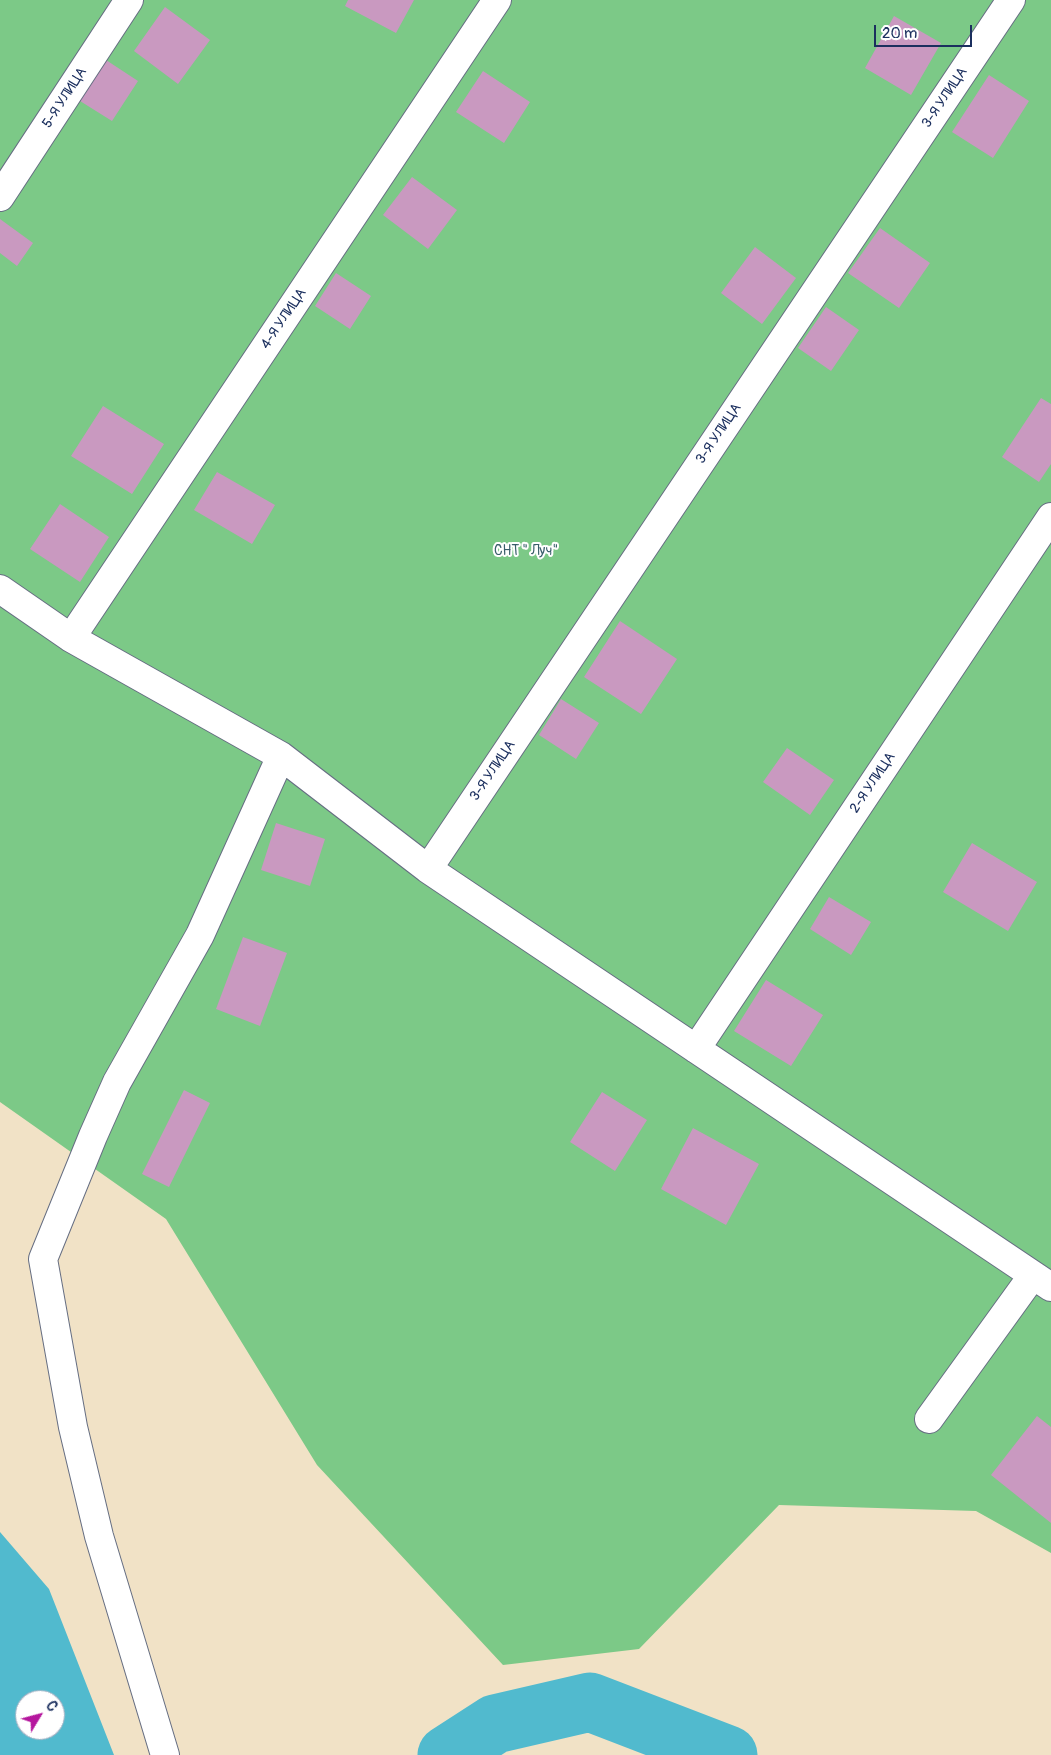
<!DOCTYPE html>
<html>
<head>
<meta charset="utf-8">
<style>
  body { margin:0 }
  #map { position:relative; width:1051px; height:1755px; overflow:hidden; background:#f1e2c6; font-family:Pangolin,sans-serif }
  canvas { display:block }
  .north { position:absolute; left:15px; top:1690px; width:50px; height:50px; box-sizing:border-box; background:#fff; border:1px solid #a4acbf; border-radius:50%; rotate:53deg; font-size:14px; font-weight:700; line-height:20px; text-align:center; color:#1b2f5e }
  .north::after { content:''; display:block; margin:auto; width:18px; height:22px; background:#b5179e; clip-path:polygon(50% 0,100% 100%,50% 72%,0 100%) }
  .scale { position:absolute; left:874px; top:25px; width:98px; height:22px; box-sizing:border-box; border:2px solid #1b2f5e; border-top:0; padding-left:6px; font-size:15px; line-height:18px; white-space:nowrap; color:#1b2f5e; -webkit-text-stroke:4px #fff; paint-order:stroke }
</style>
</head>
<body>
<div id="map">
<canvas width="1051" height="1755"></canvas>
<div class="north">С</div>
<div class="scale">20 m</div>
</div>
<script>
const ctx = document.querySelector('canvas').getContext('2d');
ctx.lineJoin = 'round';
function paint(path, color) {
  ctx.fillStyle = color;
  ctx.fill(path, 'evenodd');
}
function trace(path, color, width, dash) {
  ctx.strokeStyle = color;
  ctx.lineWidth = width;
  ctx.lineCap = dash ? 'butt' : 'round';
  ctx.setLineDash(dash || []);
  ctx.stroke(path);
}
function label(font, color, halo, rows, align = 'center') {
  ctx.font = font + ' Pangolin,sans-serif';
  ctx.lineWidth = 4;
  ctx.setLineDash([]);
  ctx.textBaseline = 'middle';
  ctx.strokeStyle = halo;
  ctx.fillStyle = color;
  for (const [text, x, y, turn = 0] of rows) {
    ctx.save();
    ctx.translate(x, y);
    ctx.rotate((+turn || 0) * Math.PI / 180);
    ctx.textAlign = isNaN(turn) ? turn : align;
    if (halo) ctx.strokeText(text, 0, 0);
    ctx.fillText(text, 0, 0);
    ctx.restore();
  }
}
const green = new Path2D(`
  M0,0H1051V1553L976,1511L779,1505L639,1649L503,1665L317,1465L166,1219L0,1102Z`);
const water = new Path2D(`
  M0,1532L49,1589L114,1755H0ZM25,1700H55V1730H25Z`);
const river = new Path2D(`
  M447,1755L495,1724L590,1702L728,1755`);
const building = new Path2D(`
  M348,0H414L396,33L345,6Z
  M165,7L210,40L178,84L134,51Z
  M894,16L941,43L911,95L865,68Z
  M106,60L138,81L112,121L80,101Z
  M483,71L530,102L504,143L456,112Z
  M989,75L1029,101L993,158L952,132Z
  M412,177L457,210L428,249L383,215Z
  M0,219L33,243L17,266L0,253Z
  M880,228L930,263L899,308L848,273Z
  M755,247L796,278L762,324L721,293Z
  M336,273L371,296L350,329L315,306Z
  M826,307L859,330L831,371L798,348Z
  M1041,398L1051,404V464L1039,482L1002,457Z
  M103,406L164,444L132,494L71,456Z
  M217,472L275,505L252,544L194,510Z
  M60,504L109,537L80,582L30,549Z
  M620,621L677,659L641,714L584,677Z
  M561,699L599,723L576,759L539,735Z
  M787,748L834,780L810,815L763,782Z
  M276,823L325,839L310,886L261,870Z
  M972,843L1037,882L1008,931L943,892Z
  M829,897L871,922L851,955L810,929Z
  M243,937L287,953L260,1026L216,1009Z
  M766,980L823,1015L791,1066L734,1031Z
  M184,1090L210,1103L169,1187L142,1174Z
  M602,1092L647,1120L615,1171L570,1142Z
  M693,1128L759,1164L726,1225L661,1189Z
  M1037,1416L1051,1427V1523L991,1475Z`);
const minor = new Path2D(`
  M0,197L129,0
  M0,589L71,638L281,756L428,869L1051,1287
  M71,638L497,0
  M428,869L1011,0
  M696,1049L1051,517
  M929,1419L1033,1275
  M165,1755L99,1536L73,1427L43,1259L93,1136L117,1082L200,935L281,756`);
const streetNames = [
  ["5-Я УЛИЦА",65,98,-57],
  ["3-Я УЛИЦА",945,98,-56],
  ["4-Я УЛИЦА",284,319,-56],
  ["3-Я УЛИЦА",719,434,-56],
  ["3-Я УЛИЦА",493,771,-56],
  ["2-Я УЛИЦА",873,783,-56]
];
const parkNames = [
  ["СНТ \" Луч\"",526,551]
];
paint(green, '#7cc987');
paint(water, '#51bace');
trace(river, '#51bace', 59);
paint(building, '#c999c0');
trace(minor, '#666e82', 30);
trace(minor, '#fff', 28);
label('14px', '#1b2f5e', '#fff', streetNames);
label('14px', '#385d6a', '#fff', parkNames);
</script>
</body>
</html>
